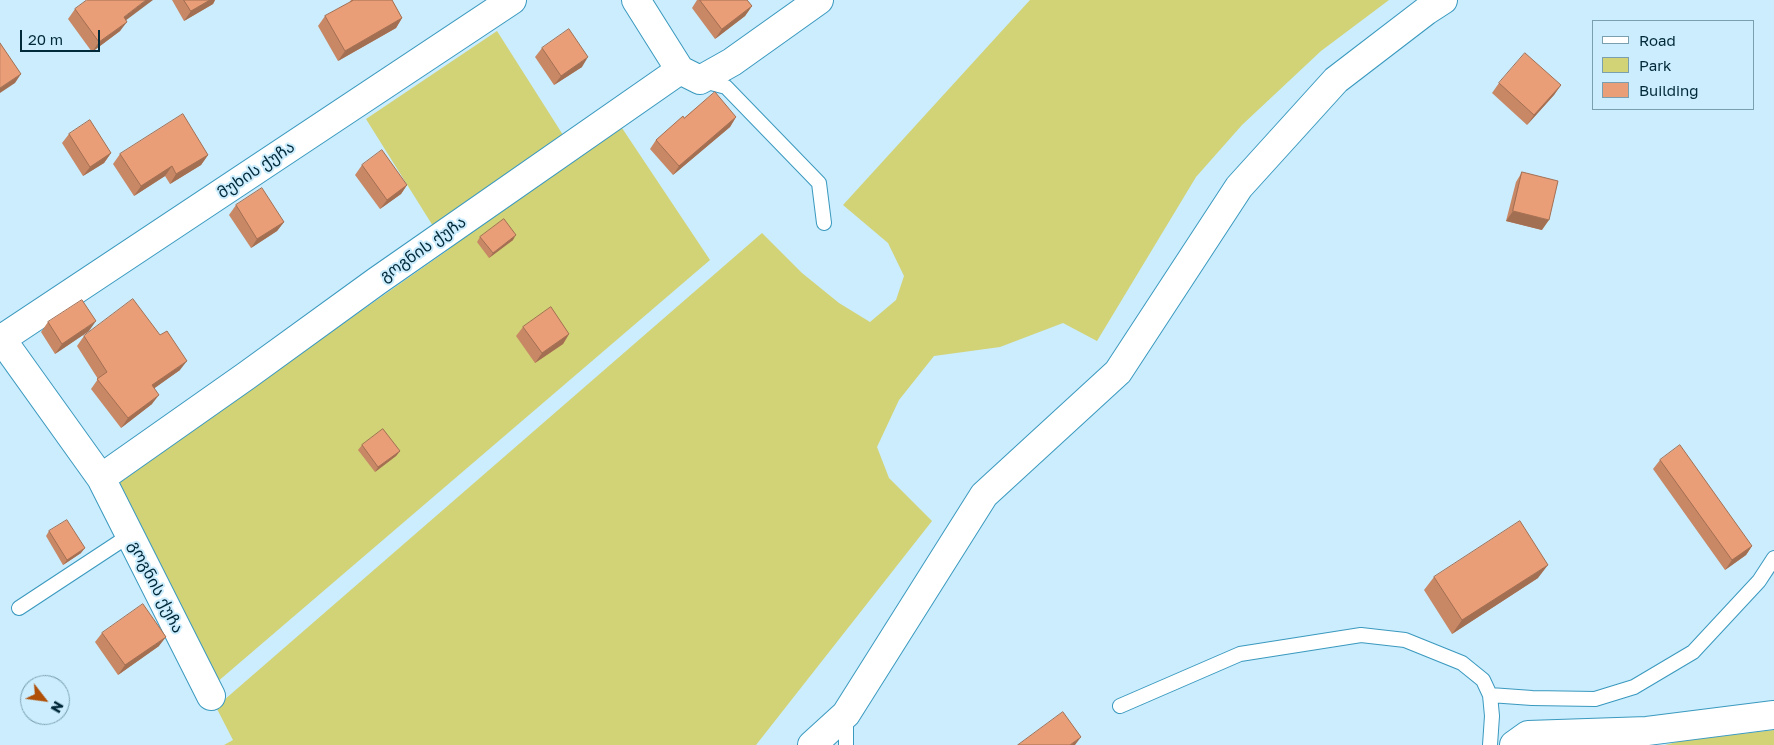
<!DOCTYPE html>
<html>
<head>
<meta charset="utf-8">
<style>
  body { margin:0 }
  #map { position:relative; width:1774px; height:745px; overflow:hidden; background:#cbedfd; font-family:"Golos Text",sans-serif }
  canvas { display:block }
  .legend { position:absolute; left:1592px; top:20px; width:162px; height:90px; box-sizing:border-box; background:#cbedfd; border:1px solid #7a9faf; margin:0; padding:6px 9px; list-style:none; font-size:15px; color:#002939 }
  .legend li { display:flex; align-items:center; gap:10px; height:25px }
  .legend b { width:25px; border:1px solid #7a9faf }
  .north { position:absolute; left:20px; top:675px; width:50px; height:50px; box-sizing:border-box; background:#cbedfd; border:1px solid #7a9faf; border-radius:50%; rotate:120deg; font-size:14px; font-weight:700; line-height:20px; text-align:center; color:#002939 }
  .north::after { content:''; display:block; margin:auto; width:18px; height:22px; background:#af4f08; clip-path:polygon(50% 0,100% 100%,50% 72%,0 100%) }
  .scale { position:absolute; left:20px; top:30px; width:80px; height:22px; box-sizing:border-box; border:2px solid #002939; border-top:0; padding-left:6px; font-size:15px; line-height:18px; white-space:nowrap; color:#002939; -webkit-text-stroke:4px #cbedfd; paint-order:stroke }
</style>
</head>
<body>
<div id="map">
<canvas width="1774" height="745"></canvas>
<ul class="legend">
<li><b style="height:6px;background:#fff"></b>Road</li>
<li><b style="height:14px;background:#d2d276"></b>Park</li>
<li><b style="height:14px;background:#e99e77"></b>Building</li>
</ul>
<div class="north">N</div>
<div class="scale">20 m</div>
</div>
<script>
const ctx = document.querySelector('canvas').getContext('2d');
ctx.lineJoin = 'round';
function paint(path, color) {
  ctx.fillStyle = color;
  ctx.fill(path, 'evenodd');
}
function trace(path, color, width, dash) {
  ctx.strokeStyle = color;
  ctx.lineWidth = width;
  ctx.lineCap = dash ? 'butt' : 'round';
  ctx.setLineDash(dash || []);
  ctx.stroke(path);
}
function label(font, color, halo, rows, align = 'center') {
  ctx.font = font + ' "Golos Text","Noto Sans Georgian",sans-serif';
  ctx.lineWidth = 4;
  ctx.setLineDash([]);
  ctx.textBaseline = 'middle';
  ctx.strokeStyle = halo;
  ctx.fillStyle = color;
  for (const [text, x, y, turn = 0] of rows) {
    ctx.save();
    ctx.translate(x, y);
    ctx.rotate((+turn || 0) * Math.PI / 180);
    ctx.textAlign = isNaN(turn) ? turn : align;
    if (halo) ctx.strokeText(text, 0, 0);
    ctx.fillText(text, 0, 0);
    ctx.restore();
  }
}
const green = new Path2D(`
  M1030,0H1389L1321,51L1242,125L1196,177L1097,341L1063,323L1000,347L934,356L899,400L877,447L889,478L932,521L756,745H224L233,740L216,707L762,233L802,273L839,303L870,322L896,300L904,276L888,243L843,205Z
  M497,31L577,157L620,125L710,260L216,683L119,481L448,250L366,119Z
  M1774,730V745H1665L1681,741Z`);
const service = new Path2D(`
  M700,80L726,87L819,183L824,223
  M19,608L130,535
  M1490,695L1532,698L1595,699L1634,687L1693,652L1759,581L1774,558
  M1120,706L1240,654L1361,635L1405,640L1462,663L1483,680L1490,695L1492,716L1490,745
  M846,745V714`);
const minor = new Path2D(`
  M636,0L680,70
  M680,70L700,80L732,62L819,0
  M0,337L101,478L211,696
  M0,340L512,0
  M101,478L246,376L377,281L680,70
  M812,745L846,714L984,495L1118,372L1239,187L1336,80L1426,11L1443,0
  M1514,745L1528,735L1647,731L1774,715`);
const wall = new Path2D(`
  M172,0H215L213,4L184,21Z
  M351,0H392L402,18L396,28L338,61L318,26L325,16L349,3Z
  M697,0H747L752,6L745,16L715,39L692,8Z
  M75,9L126,20L120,31L92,52L68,19Z
  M542,48L582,67L554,85L535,57Z
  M1499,83L1561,85L1554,95L1527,125L1492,93Z
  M736,117L730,127L673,175L650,149L656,140L684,118Z
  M69,134L111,153L104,163L83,176L62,143Z
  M120,154L208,155L201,165L170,184L165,176L134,196L113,164Z
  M362,165L407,185L401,194L380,209L355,175Z
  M1522,172L1542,230L1506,221L1516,182Z
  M236,205L284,222L277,231L251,248L229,215Z
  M480,237L513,240L489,258L477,242Z
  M48,322L89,331L55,354L41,332Z
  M523,327L569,334L563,344L535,363L516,336Z
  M84,336L180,370L154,388L152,404L121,428L91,389L98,379L77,346Z
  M362,445L400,451L396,456L375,472L358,450Z
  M1660,460L1752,546L1746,555L1725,570L1653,469Z
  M49,531L81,553L63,565L46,536Z
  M1434,577L1538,578L1452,634L1424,590Z
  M102,633L159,646L118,675L95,642Z`);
const shadedWall = new Path2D(`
  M146,0H153L117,27L124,17Z
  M210,0H215L213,4L184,21L191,11Z
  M752,6L745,16L715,39L722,29Z
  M402,18L396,28L338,61L345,51Z
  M127,22L120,31L92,52L99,42Z
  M588,57L582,67L554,85L561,76Z
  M21,74L15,83L0,93V88Z
  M1561,85L1554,95L1527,125L1534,115Z
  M736,117L730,127L673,175L679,166Z
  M111,153L104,163L83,176L90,167Z
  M208,155L201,165L170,184L176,174Z
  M172,166L165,176L134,196L141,186Z
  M407,185L401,194L380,209L387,200Z
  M1513,211L1549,220L1542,230L1506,221Z
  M284,222L277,231L251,248L257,239Z
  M516,235L513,240L489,258L493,253Z
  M96,321L89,331L55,354L62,344Z
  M569,334L563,344L535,363L542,353Z
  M187,361L180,370L145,395L152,385Z
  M159,395L152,404L121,428L128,418Z
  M400,451L396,456L375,472L378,467Z
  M1752,546L1746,555L1725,570L1732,560Z
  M85,548L81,553L63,565L67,560Z
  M1548,565L1538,578L1452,634L1462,620Z
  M166,637L159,646L118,675L125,665Z
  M1081,737L1075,745H1070Z`);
const building = new Path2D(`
  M87,0H146L124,17L127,22L99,42L75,9Z
  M184,0H210L191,11Z
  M354,0H392L402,18L345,51L325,16Z
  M700,0H747L752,6L722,29Z
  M569,29L588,57L561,76L542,48Z
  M0,43L21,74L0,88Z
  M1525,53L1561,85L1534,115L1499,83Z
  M715,92L736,117L679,166L656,140L683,116L684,118Z
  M183,114L208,155L176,174L172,166L141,186L120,154Z
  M90,120L111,153L90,167L69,134Z
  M382,150L407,185L387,200L362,165Z
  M1522,172L1558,181L1549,220L1513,211Z
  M262,188L284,222L257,239L236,205Z
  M504,219L516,235L493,253L480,237Z
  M133,299L160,335L167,331L187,361L152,385L159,395L128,418L97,379L107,372L84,336Z
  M82,300L96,321L62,344L48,322Z
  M551,307L569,334L542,353L523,327Z
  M383,429L400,451L378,467L362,445Z
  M1680,445L1752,546L1732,560L1660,460Z
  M67,520L85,548L67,560L49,531Z
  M1520,521L1548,565L1462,620L1434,577Z
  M143,604L166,637L125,665L102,633Z
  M1063,712L1081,737L1070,745H1018Z`);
const streetNames = [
  ["მუხის ქუჩა",256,170,-34],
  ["გოგნის ქუჩა",423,249,-35],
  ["გოგნის ქუჩა",156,587,63]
];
paint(green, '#d2d276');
trace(service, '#3a99bf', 16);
trace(minor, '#3a99bf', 30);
trace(service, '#fff', 14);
trace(minor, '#fff', 28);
paint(wall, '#c88866');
paint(shadedWall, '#a36f53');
paint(building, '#e99e77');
trace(building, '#a36f53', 1);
label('16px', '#002939', '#cbedfd', streetNames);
</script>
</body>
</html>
